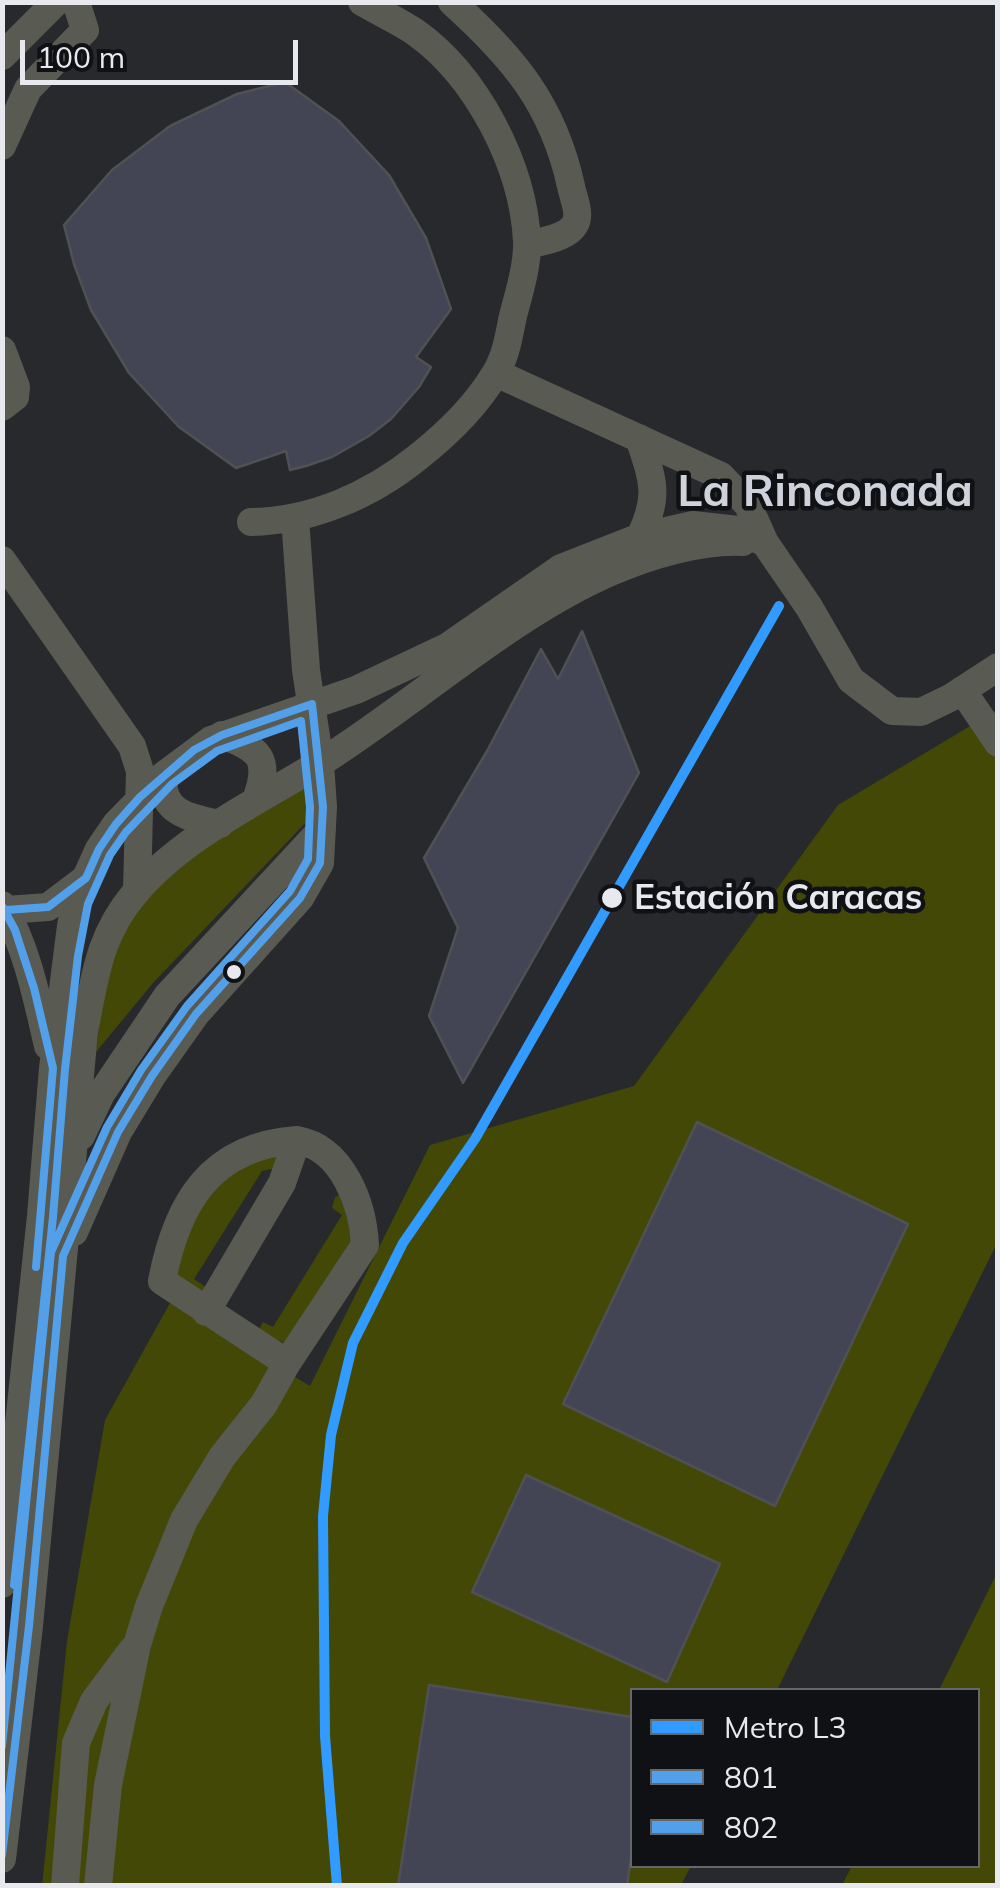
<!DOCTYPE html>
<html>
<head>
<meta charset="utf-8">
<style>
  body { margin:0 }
  #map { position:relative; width:1000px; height:1888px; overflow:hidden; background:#28292d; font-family:Mulish,sans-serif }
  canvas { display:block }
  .frame { position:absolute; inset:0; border:5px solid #e7e9ee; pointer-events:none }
  .legend { position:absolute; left:630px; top:1688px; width:350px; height:180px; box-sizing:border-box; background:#101114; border:2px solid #66676b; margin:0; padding:12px 18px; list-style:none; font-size:30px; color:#e7e9ee }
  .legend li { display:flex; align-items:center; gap:20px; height:50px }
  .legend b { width:50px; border:2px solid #66676b }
  .scale { position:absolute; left:20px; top:40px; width:278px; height:45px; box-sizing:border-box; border:5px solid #e7e9ee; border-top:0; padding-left:12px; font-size:30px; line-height:35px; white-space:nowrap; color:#e7e9ee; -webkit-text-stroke:8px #101114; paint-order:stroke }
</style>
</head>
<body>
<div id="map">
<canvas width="1000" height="1888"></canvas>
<div class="frame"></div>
<ul class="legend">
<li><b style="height:12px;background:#329bff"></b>Metro L3</li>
<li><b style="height:12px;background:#53a0ea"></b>801</li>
<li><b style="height:12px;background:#53a0ea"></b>802</li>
</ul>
<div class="scale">100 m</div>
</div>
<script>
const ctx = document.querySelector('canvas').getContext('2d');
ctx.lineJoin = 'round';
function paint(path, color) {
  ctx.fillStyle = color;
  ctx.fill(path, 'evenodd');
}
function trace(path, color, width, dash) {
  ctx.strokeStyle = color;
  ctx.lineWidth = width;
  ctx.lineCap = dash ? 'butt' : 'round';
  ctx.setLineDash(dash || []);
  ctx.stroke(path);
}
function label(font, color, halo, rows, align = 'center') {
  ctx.font = font + ' Mulish,sans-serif';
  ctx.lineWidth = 9;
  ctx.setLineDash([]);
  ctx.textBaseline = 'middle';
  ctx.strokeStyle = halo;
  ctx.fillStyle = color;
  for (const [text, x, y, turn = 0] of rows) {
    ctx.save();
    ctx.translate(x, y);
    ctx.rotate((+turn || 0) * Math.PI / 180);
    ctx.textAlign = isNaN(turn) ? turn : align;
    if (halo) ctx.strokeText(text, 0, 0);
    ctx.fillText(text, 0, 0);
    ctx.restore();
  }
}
const green = new Path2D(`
  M997,710V1243L777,1690H632V1866H691L681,1885L42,1886L67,1641L105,1420L170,1303L310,1386L430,1145L634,1086L838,805Z
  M313,776L310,818L153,983L96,1052L107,962L147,894L197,853Z
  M269,1156L280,1157L281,1167L262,1171L194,1279L210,1290L202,1301L176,1278C180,1250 199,1191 223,1175C236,1166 255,1162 269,1156Z
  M341,1195L348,1199L353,1240L284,1343L258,1331L263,1322L273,1327L342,1215L332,1208L335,1197Z
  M997,1573V1885H842L852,1866H978V1690H939Z`);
const building = new Path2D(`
  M285,82L339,121L389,175L426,238L451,309L416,357L431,367L419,387L391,419L369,436L332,457L306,466L290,470L286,451L236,468L179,427L129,373L91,310L74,264L64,225L112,170L170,126L237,94Z
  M582,631L639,773L463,1083L429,1016L458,928L424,858L487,751L541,649L558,679Z
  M697,1122L908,1224L775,1506L563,1404Z
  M526,1475L720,1564L667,1682L472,1592Z
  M429,1685L632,1717V1849L627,1886H398Z`);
const minor = new Path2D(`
  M452,2C513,57 553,104 571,186C573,197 581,214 575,224C568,238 542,241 528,245
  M2,56L56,2
  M2,146L28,89L85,30L76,2
  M2,350L16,387L15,397L2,407
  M496,373L721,476L748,505L765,543
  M639,438C653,480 660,495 640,537
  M251,522C312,521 371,495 418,457C447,434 476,406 495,374C506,357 509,335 513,316C519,293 528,264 527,241C523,165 477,76 415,32C399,21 379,12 362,2
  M2,560L132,746L140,771L137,891
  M962,690L998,743
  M222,735C260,749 271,758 256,800
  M164,775C159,813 190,818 220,824
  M2,905C27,947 37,999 48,1046
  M6,910L48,907L85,879
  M81,1136L101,1094L167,996L322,829
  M297,1140C343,1148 363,1205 365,1245L287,1363L162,1281C177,1202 211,1146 297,1140Z
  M74,1232L118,1132L152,1076L196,1014L300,898L320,863L323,807L320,763L306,670L295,518
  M206,1312L282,1183L297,1140
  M2,1584L41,1216L53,1068L71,926L76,900L99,849L116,824L164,775L211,740L356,690L447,647L561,568L640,537L693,525L738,530L765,543L809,607L851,680L892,711L921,712L952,697L998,667
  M2,1859L29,1626L84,1032C95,978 98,937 135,893C182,837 259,801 320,763C414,704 511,615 611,572C650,555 701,540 743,542
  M65,1886L76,1743L94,1701L132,1650
  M98,1886L108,1785L137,1645L149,1606L184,1520L222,1457L264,1404L287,1363`);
const bus1 = new Path2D(`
  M2,906L15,930L34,988L53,1068L36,1267
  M2,1855L29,1626L63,1256L118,1132L152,1076L196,1014L300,898L320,863L323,807L312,704L222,735L194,750L140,797L116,824L99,849L86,878L48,907L6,910`);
const bus2 = new Path2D(`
  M2,1746L51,1252L107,1127L141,1070L187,1006L290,891L308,859L310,807L301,721L217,751L172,784L126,832L110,855L88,904L78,956L65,1069L53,1217L14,1585`);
const metro1 = new Path2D(`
  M337,1886L325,1736L323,1516L331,1435L353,1343L403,1243L475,1139L779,606`);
const markers = [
  [612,898,12,"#e7e9ee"],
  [234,972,9,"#e7e9ee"]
];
const stopNames = [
  ["Estación Caracas",634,898]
];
const districtNames = [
  ["La Rinconada",825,492]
];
paint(green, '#434807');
paint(building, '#434554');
trace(building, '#505154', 2.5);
trace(minor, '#595a52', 28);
trace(bus1, '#53a0ea', 8);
trace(bus2, '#53a0ea', 8);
trace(metro1, '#329bff', 10);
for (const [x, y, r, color] of markers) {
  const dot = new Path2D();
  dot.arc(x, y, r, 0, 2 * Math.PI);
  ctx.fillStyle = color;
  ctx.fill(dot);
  trace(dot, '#101114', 4);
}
label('bold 35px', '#e7e9ee', '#101114', stopNames, 'left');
label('bold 45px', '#cfd2db', '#101114', districtNames);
</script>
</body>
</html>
